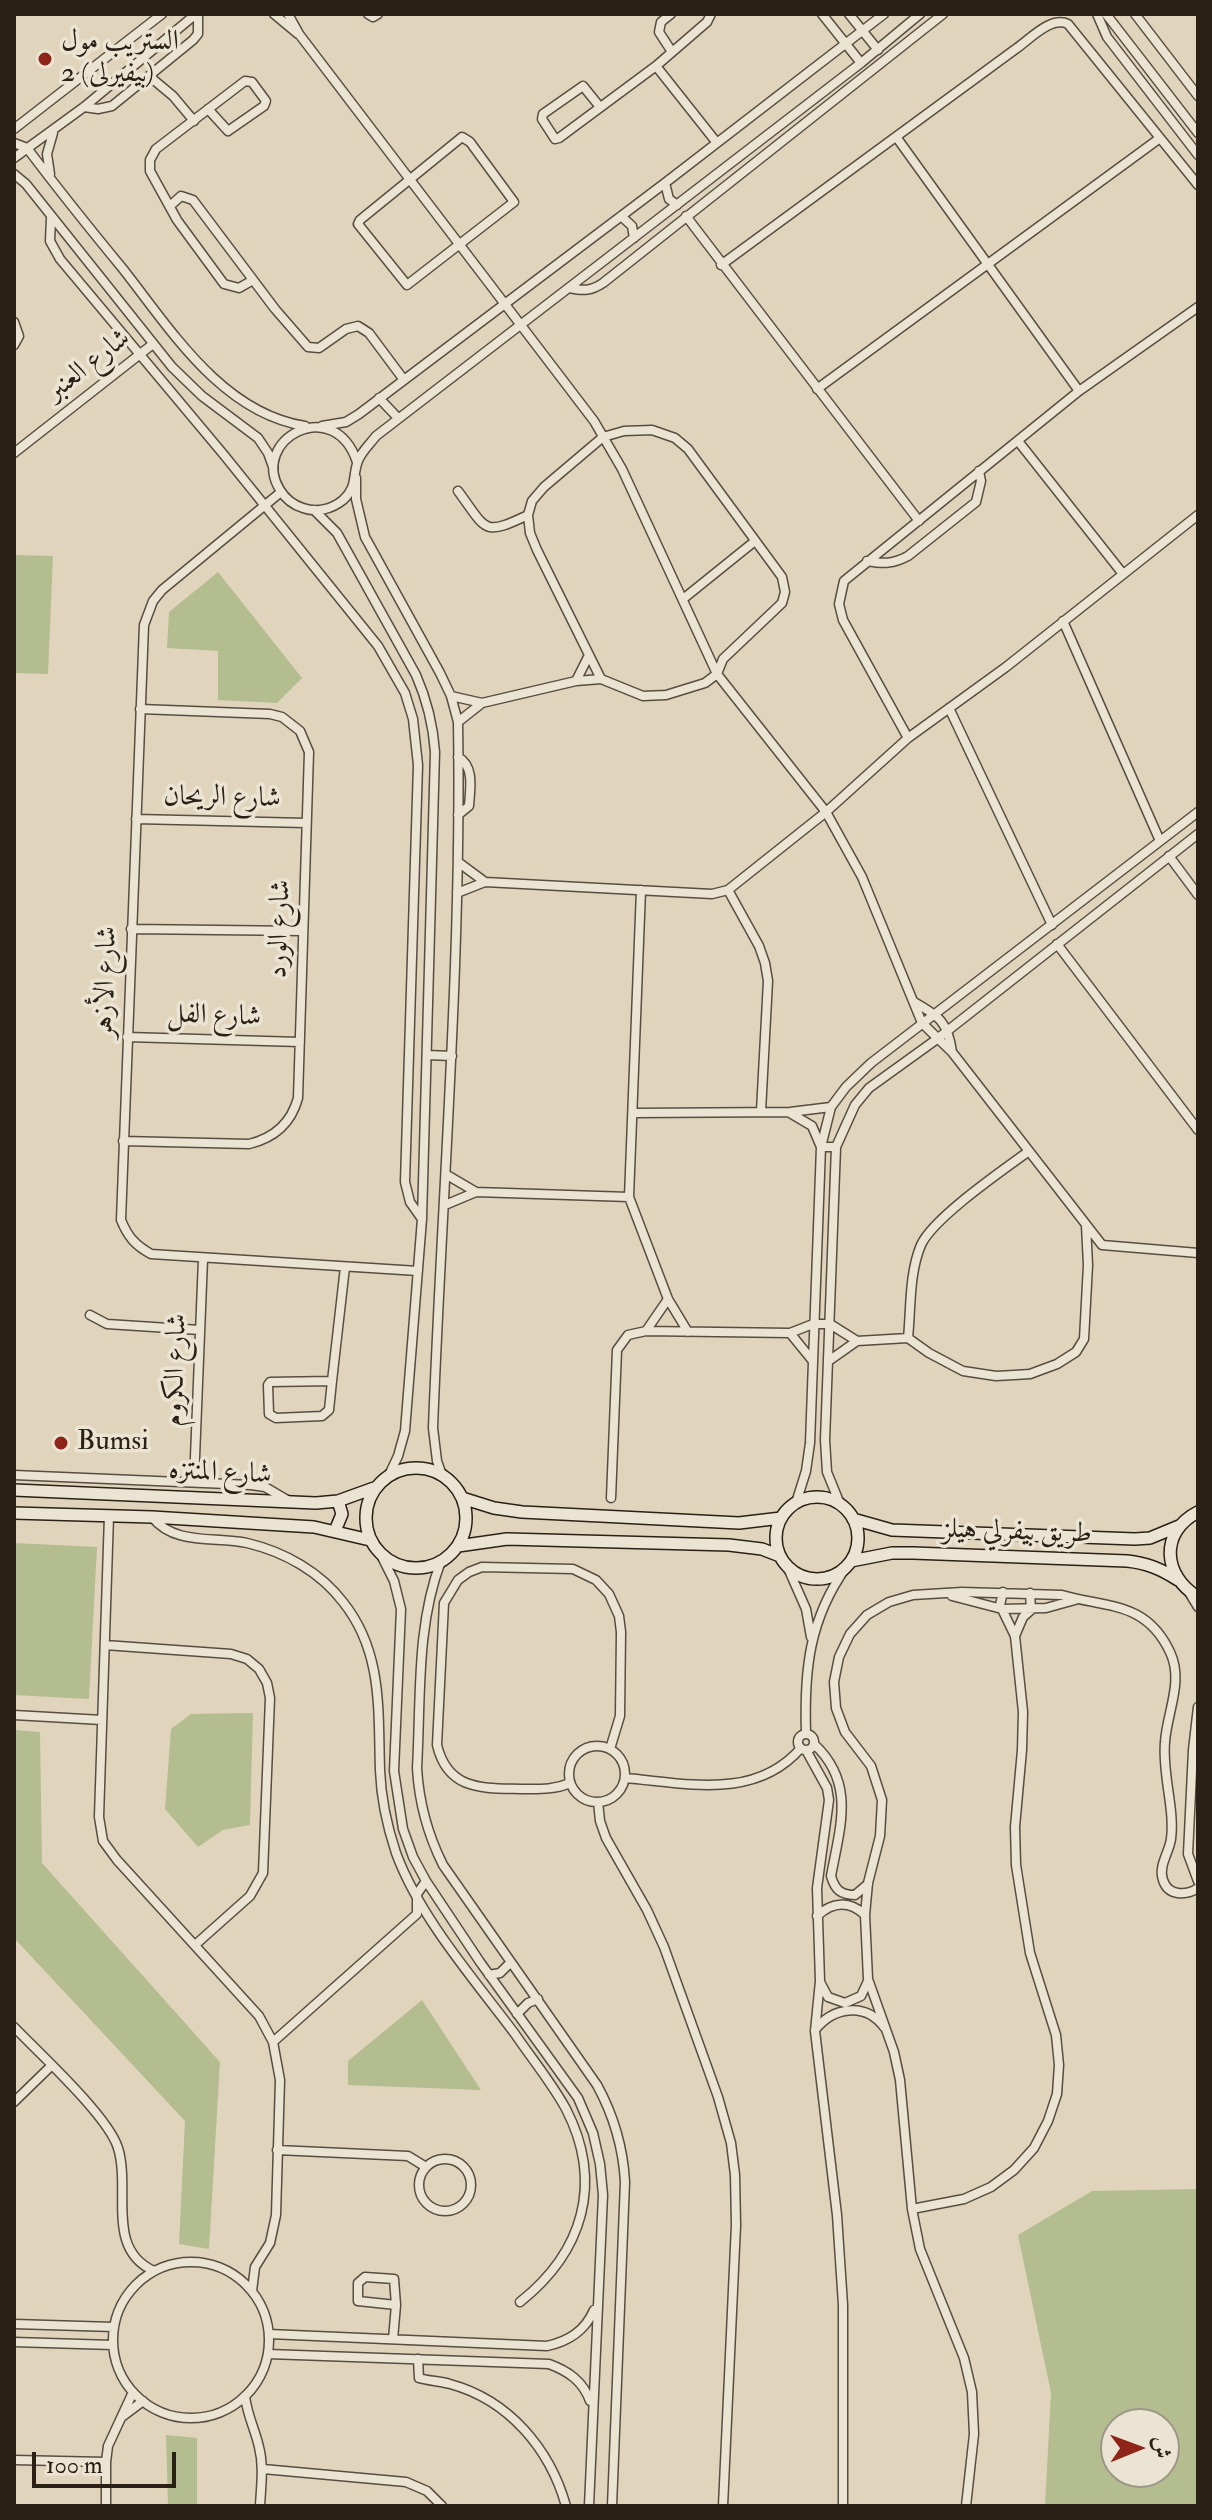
<!DOCTYPE html>
<html>
<head>
<meta charset="utf-8">
<style>
  body { margin:0 }
  #map { position:relative; width:1212px; height:2520px; overflow:hidden; background:#e0d5bc; font-family:"IM FELL Double Pica",Amiri,serif }
  canvas { display:block }
  .frame { position:absolute; inset:0; border:16px solid #2b2016; pointer-events:none }
  .north { position:absolute; left:1100px; top:2408px; width:80px; height:80px; box-sizing:border-box; background:#ebe4d3; border:2px solid #9e9687; border-radius:50%; rotate:89deg; font-size:22px; font-weight:700; line-height:32px; text-align:center; color:#2b2016 }
  .north::after { content:''; display:block; margin:auto; width:28px; height:36px; background:#8f2418; clip-path:polygon(50% 0,100% 100%,50% 72%,0 100%) }
  .scale { position:absolute; left:32px; top:2452px; width:144px; height:36px; box-sizing:border-box; border:4px solid #2b2016; border-top:0; padding-left:10px; font-size:24px; line-height:28px; white-space:nowrap; color:#2b2016; -webkit-text-stroke:6px #ebe4d3; paint-order:stroke }
</style>
</head>
<body>
<div id="map">
<canvas width="1212" height="2520"></canvas>
<div class="frame"></div>
<div class="north">ش</div>
<div class="scale">100 m</div>
</div>
<script>
const ctx = document.querySelector('canvas').getContext('2d');
ctx.lineJoin = 'round';
function paint(path, color) {
  ctx.fillStyle = color;
  ctx.fill(path, 'evenodd');
}
function trace(path, color, width, dash) {
  ctx.strokeStyle = color;
  ctx.lineWidth = width;
  ctx.lineCap = dash ? 'butt' : 'round';
  ctx.setLineDash(dash || []);
  ctx.stroke(path);
}
function label(font, color, halo, rows, align = 'center') {
  ctx.font = font + ' "IM FELL Double Pica",Amiri,serif';
  ctx.lineWidth = 7;
  ctx.setLineDash([]);
  ctx.textBaseline = 'middle';
  ctx.strokeStyle = halo;
  ctx.fillStyle = color;
  for (const [text, x, y, turn = 0] of rows) {
    ctx.save();
    ctx.translate(x, y);
    ctx.rotate((+turn || 0) * Math.PI / 180);
    ctx.textAlign = isNaN(turn) ? turn : align;
    if (halo) ctx.strokeText(text, 0, 0);
    ctx.fillText(text, 0, 0);
    ctx.restore();
  }
}
const green = new Path2D(`
  M14,555L53,556L48,674L14,673Z
  M218,572L302,678L277,703L218,700V651L167,648L169,612Z
  M14,1543L97,1547L89,1699L14,1695Z
  M253,1713L250,1825L223,1830L198,1847L165,1809L171,1729L191,1714Z
  M14,1730L40,1732L42,1863L220,2062L209,2249L179,2244L185,2121L14,1938Z
  M422,2000L481,2090L348,2085V2061Z
  M1198,2189V2506H1045L1051,2393L1018,2235L1092,2191ZM1164,2424V2472H1116V2424Z
  M166,2435L197,2438V2506H168Z`);
const street = new Path2D(`
  M274,14L298,34
  M288,14L299,34L594,421L622,469L717,674L705,683L666,695L643,696L601,679L576,681L482,703L451,696
  M368,14L373,17L378,14
  M671,14L661,22L659,32L672,52
  M822,14L861,63
  M849,14L878,50
  M1097,14L1107,37L1198,155
  M1106,14L1198,133
  M1135,14L1198,96
  M656,66L717,143
  M149,76L173,96L194,121
  M84,107L98,109L112,106L193,40L198,34V14
  M600,107L583,86L543,114L542,119L555,139L559,138L656,66L707,22L711,14
  M208,109L228,131L264,106L266,101L252,82L245,81L156,149L150,160V171L177,220L224,284L239,288L253,280
  M14,129L162,14
  M462,137L470,142L514,202L407,285L358,224L360,220Z
  M897,138L1079,391
  M14,143L27,148C58,189 90,229 123,269C171,330 222,413 305,426
  M14,158L84,107L196,14
  M14,174L26,184L172,367L202,396L258,438L268,453L273,467
  M50,174L47,154L53,133
  M665,183L669,199L677,205
  M170,206L181,196L193,200L275,309L308,347L319,348L346,329L358,326L369,333L404,380
  M621,216L632,226L634,238
  M686,216L919,521
  M51,218L50,241L60,259L224,455L378,646L405,693L413,719L418,765L405,1182L410,1202L422,1219
  M721,265L1017,48C1030,39 1051,16 1068,24L1198,185
  M569,288C584,291 591,291 603,283L943,14
  M14,322L19,336L14,345
  M817,389L1160,138
  M379,398L398,418
  M322,426L346,422L359,414L665,183L884,14
  M1018,441L1123,574
  M14,453L153,344
  M357,462C334,393 249,440 280,490C285,498 293,505 303,508C317,513 332,509 343,500C358,486 352,476 358,461C361,452 370,444 376,436L861,63L920,14
  M356,478V499L365,537L440,673L451,696L458,722C462,958 442,1192 433,1428L437,1461L442,1475
  M458,491C487,530 482,537 528,515
  M281,492L162,590L153,601L144,625L121,1220C128,1237 135,1245 151,1254L418,1271
  M314,510L337,533L416,675C427,700 433,724 435,752L422,1219L405,1431L398,1456L389,1475
  M867,561C884,564 893,564 908,556L976,502L981,481L979,471
  M683,599L755,541
  M1063,621L1160,841
  M601,679L537,550L530,533L528,515L532,501L544,487L603,437L624,431L652,430L675,438L688,449L782,577L785,592L782,603L723,659L717,674L826,812L862,877L922,1023L952,1052L1102,1245L1198,1253
  M576,681L589,655
  M949,708L1052,925
  M458,722L482,703
  M908,738L843,620L839,604L844,581L1079,391L1198,307
  M458,757C475,766 470,790 469,806L458,815
  M136,819L306,823
  M1169,856L1198,895
  M458,862L485,882
  M641,890L629,1197L668,1299L688,1332
  M728,890L759,946L765,963L768,981L761,1111
  M457,893L485,882L712,894L728,890L826,812L908,738L1006,667L1198,515
  M131,929L303,931
  M1057,944L1198,1130
  M914,1002C939,1016 948,1022 952,1052
  M127,1037L300,1042
  M427,1055L452,1056
  M633,1113L790,1112L831,1107
  M790,1113L812,1126L821,1147H836
  M123,1141L249,1144C274,1138 291,1124 298,1098L309,752L300,731L282,717L270,714L140,709
  M447,1175L476,1192
  M445,1205L476,1192L629,1197
  M90,1315L107,1324L200,1330
  M646,1331L668,1299
  M790,1333L812,1360
  M908,1338C911,1309 909,1273 921,1245C933,1218 1003,1170 1029,1151
  M830,1360L857,1341L908,1338L929,1353L963,1371L996,1376L1014,1375L1030,1374L1057,1364L1076,1352L1084,1339L1088,1265L1086,1225
  M332,1381L329,1410L322,1416L276,1418L269,1414L268,1385L270,1382L332,1381L345,1267
  M14,1475L251,1485L265,1487L289,1501
  M194,1482L203,1259
  M611,1498L617,1350L628,1335L646,1331L790,1333L813,1324H830L857,1341
  M796,1503L806,1471L810,1443L821,1147L831,1107L846,1087L871,1063L1198,812
  M840,1504L827,1472L825,1440L836,1147L855,1105L869,1088L937,1039L1198,834
  M109,1516L99,1817L103,1841L117,1860L259,2016L273,2042L280,2080L276,2215L270,2243L255,2267L252,2291
  M152,1517C175,1546 215,1536 247,1543C285,1552 320,1572 343,1602C383,1652 378,1710 380,1770C381,1798 387,1826 396,1853C420,1918 474,1979 515,2034C532,2059 552,2083 566,2109C604,2183 583,2252 520,2302
  M381,1555L394,1581L401,1609L394,1771L403,1829L413,1857L426,1881L480,1962L578,2098L593,2133L600,2164L603,2195L589,2506
  M441,1561C416,1626 421,1699 417,1768C419,1803 427,1833 443,1865L597,2085C614,2116 623,2146 625,2182L612,2506
  M787,1566L806,1609L811,1637
  M1190,1594L1198,1607
  M952,1596L1002,1609L1046,1608L1075,1600
  M1015,1636L1023,1617L1031,1610L1030,1593
  M105,1645L231,1654L247,1659L259,1669L267,1683L270,1698L263,1873L250,1896L195,1945
  M1198,1707L1193,1750L1188,1854L1198,1881
  M14,1715L102,1720
  M806,1733C804,1670 809,1619 847,1566
  M798 1742a8 8 0 1 1 16 0a8 8 0 1 1-16 0Z
  M814,1744C856,1783 840,1827 831,1876C835,1890 841,1895 855,1895L868,1884
  M569 1774a28 28 0 1 1 56 0a28 28 0 1 1-56 0Z
  M806,1750L827,1788L829,1800L817,1888L820,1981L815,2031L837,2215L843,2305V2506
  M625,1778C686,1783 755,1801 801,1748
  M570,1783C554,1790 539,1789 521,1789C483,1788 448,1791 437,1745L444,1603L458,1580L469,1572L482,1567L573,1569L596,1580L609,1594L619,1616L621,1632L620,1716L610,1749
  M598,1802L600,1821L606,1838L647,1910L664,1947L718,2097L731,2143L735,2175L736,2225L723,2506
  M817,1916C832,1902 849,1900 865,1915
  M489,1975L500,1973L511,1962
  M820,1982L828,1997L845,2003L861,1996L868,1981
  M517,2014L528,2003L538,1999
  M14,2027C40,2054 108,2116 118,2148C131,2190 105,2249 154,2271
  M815,2030C833,2007 865,2002 884,2027
  M273,2042L417,1914V1894L426,1881
  M14,2102L51,2066
  M277,2150L408,2156L426,2167
  M419 2185a26 26 0 1 1 52 0a26 26 0 1 1-52 0Z
  M912,2209L964,2199L991,2187L1014,2170L1034,2148L1048,2121L1057,2094L1059,2065L1056,2035L1030,1953L1016,1865L1015,1827L1022,1750L1023,1712L1015,1636L1000,1605L1003,1592
  M113 2340a78 78 0 1 1 156 0a78 78 0 1 1-156 0Z
  M365,2277L394,2279L396,2305L358,2301V2283Z
  M14,2324L114,2327
  M269,2334L547,2346C569,2341 585,2331 594,2310
  M393,2339L396,2305
  M14,2342L113,2345
  M268,2354L549,2364C568,2371 583,2381 590,2401
  M418,2359L419,2378C429,2381 440,2381 450,2384C509,2400 550,2449 566,2506
  M245,2396C247,2415 255,2429 259,2447C264,2467 261,2486 260,2506
  M123,2416L143,2401
  M14,2460L106,2462
  M263,2469L406,2482L427,2491L442,2506
  M106,2506V2462L108,2446L133,2392
  M966,2506L974,2434L972,2392L964,2358L920,2249L912,2209L900,2080L894,2052L868,1979L865,1915L868,1883L880,1836L882,1800L871,1766L845,1732L836,1708L834,1682L839,1657L850,1634L867,1615L889,1602L913,1595L962,1592L1062,1595C1107,1608 1146,1601 1170,1652C1184,1681 1167,1712 1165,1742C1162,1774 1175,1809 1171,1839C1169,1853 1158,1866 1163,1880C1168,1896 1186,1896 1198,1888`);
const secondary = new Path2D(`
  M366 1518a50 50 0 1 1 100 0a50 50 0 1 1-100 0Z
  M14,1490L316,1503L338,1501L374,1488
  M776 1538a41 41 0 1 1 82 0a41 41 0 1 1-82 0Z
  M462,1498L494,1508L522,1512L739,1523L781,1518
  M1198,1512C1159,1532 1163,1576 1198,1597
  M14,1513L152,1517L314,1527L370,1540
  M853,1519L892,1530L1135,1539L1150,1538L1179,1526
  M335,1531L342,1514L338,1501
  M458,1546L507,1539L729,1545L762,1549L780,1556
  M851,1561L892,1553H913L1127,1561C1147,1563 1161,1569 1178,1580`);
const markers = [
  [45,59,8,"#8f2418"],
  [61,1443,8,"#8f2418"]
];
const poiNames = [
  ["الستريب مول",61,43],
  ["2 (بيفيرلى)",61,75],
  ["Bumsi",77,1443]
];
const streetNames = [
  ["شارع العنبر",89,366,-38],
  ["شارع الريحان",222,799,1],
  ["شارع الورد",281,929,-88],
  ["شارع الأزهر",107,982,-88],
  ["شارع الفل",214,1017,2],
  ["شارع الكروم",177,1370,-88],
  ["شارع المنتزه",220,1474,3],
  ["طريق بيفرلي هيلز",1017,1533,2]
];
paint(green, '#b3bd8f');
trace(street, '#584d40', 11);
trace(secondary, '#2b2016', 14);
trace(street, '#ebe4d3', 8);
trace(secondary, '#ebe4d3', 11);
for (const [x, y, r, color] of markers) {
  const dot = new Path2D();
  dot.arc(x, y, r, 0, 2 * Math.PI);
  ctx.fillStyle = color;
  ctx.fill(dot);
  trace(dot, '#ebe4d3', 3);
}
label('28px', '#2b2016', '#ebe4d3', poiNames, 'left');
label('28px', '#2b2016', '#ebe4d3', streetNames);
</script>
</body>
</html>
